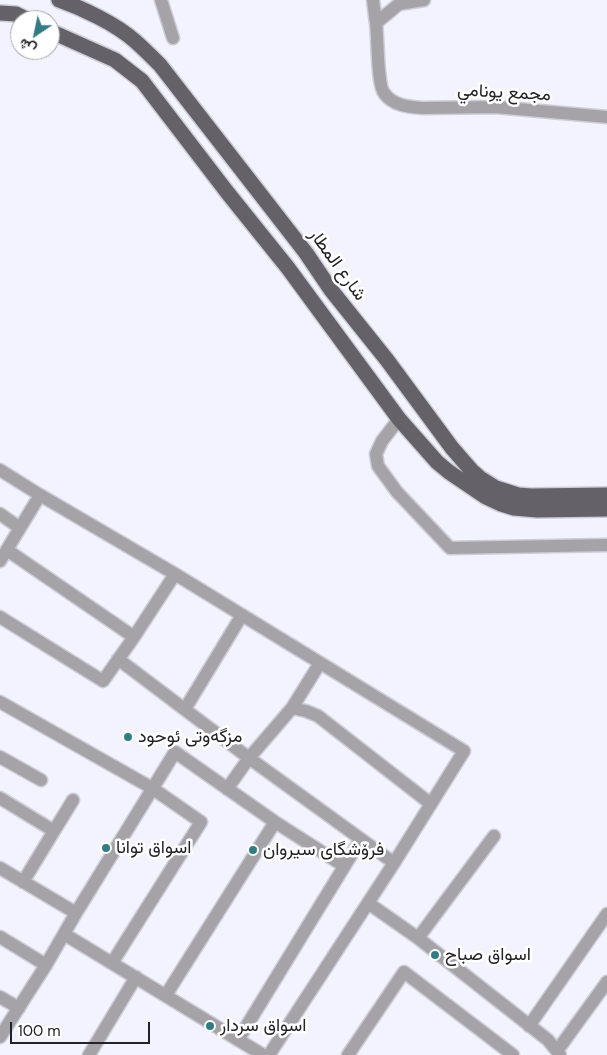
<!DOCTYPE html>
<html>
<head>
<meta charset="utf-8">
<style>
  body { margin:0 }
  #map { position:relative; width:607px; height:1055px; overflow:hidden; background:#f3f3ff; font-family:"DM Sans",Vazirmatn,sans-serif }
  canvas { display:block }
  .north { position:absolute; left:10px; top:10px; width:50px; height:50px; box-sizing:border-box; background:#fff; border:1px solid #a7a7a9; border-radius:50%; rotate:214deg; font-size:14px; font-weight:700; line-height:20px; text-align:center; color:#222227 }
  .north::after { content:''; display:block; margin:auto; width:18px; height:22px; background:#347c84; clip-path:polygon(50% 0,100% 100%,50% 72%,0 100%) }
  .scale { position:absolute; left:10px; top:1022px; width:140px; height:22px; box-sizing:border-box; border:2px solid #222227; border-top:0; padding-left:6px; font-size:15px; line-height:18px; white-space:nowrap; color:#222227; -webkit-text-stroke:4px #fff; paint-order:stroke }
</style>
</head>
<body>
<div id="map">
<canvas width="607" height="1055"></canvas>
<div class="north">ش</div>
<div class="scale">100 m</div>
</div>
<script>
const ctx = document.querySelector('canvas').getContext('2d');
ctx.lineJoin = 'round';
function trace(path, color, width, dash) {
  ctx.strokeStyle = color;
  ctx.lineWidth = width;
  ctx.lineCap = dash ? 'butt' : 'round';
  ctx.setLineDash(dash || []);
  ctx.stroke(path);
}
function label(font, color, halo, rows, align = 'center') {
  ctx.font = font + ' "DM Sans",Vazirmatn,sans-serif';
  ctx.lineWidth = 5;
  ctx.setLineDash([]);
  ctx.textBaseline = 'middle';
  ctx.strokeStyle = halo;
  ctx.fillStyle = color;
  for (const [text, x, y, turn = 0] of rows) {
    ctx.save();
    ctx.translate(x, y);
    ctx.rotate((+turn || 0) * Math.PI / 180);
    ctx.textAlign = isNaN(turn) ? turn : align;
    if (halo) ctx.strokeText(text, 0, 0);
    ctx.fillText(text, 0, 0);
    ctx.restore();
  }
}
const minor = new Path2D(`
  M161,0L173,38
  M373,0C374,8 375,16 376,23C378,37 377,84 384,93C393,106 409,107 423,108L495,107L607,117
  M376,23L399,4L424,0
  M399,419L382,441L376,454L378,466L397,492L450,548L607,545
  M0,470L40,495L175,574L464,751L394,863L269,1055
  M0,514L20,528
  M7,550L134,637
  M0,561L40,495
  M0,617L103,681L134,637L175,574
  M118,659L249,758L394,863
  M0,702L152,788L201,822L112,963
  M292,708L320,663
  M185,709L242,615
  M0,757L41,780
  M227,789L249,758L292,708L306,711L318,716L431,804
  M0,798L54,831L23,882
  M54,831L73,800
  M0,868L76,913
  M368,903L418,938L548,1040L560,1055
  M64,934L263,1055
  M0,937L46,965
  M418,938L494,836
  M166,995L275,822
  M0,997L19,1008
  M529,1026L607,914
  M0,1037L46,965L76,913L175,752L275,822L344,866
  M238,1040L361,839
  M557,1051L607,982
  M89,1055L136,977
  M348,1055L404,972L513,1055`);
const major = new Path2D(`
  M59,0C82,8 116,24 135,41C143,48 152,57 160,65L306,253L331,290L387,360L452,448L472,471L480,478L496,488L518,495L531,496L607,495
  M0,13L16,14L28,20
  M50,31L115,60L142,81L227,192L288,268L399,419L437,462L449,472L486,497L501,504L514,508L537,510L607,509`);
const markers = [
  [128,737,5,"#347c84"],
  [106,848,5,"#347c84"],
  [253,850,5,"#347c84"],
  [435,955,5,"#347c84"],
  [210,1026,5,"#347c84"]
];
const streetNames = [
  ["مجمع يونامي",504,93,3],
  ["شارع المطار",337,265,54]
];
const poiNames = [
  ["مزگەوتی ئوحود",138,737],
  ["اسواق توانا",116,848],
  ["فرۆشگای سیروان",263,850],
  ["اسواق صباح",445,955],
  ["اسواق سردار",220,1026]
];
trace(minor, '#cdcdd8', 15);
trace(major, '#cdcdd8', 18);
trace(minor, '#a6a3a8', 12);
trace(major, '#656169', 15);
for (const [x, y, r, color] of markers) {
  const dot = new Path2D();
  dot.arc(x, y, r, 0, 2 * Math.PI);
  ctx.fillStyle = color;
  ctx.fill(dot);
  trace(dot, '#fff', 2);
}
label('18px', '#222227', '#fff', streetNames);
label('18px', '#222227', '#fff', poiNames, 'left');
</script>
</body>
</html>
